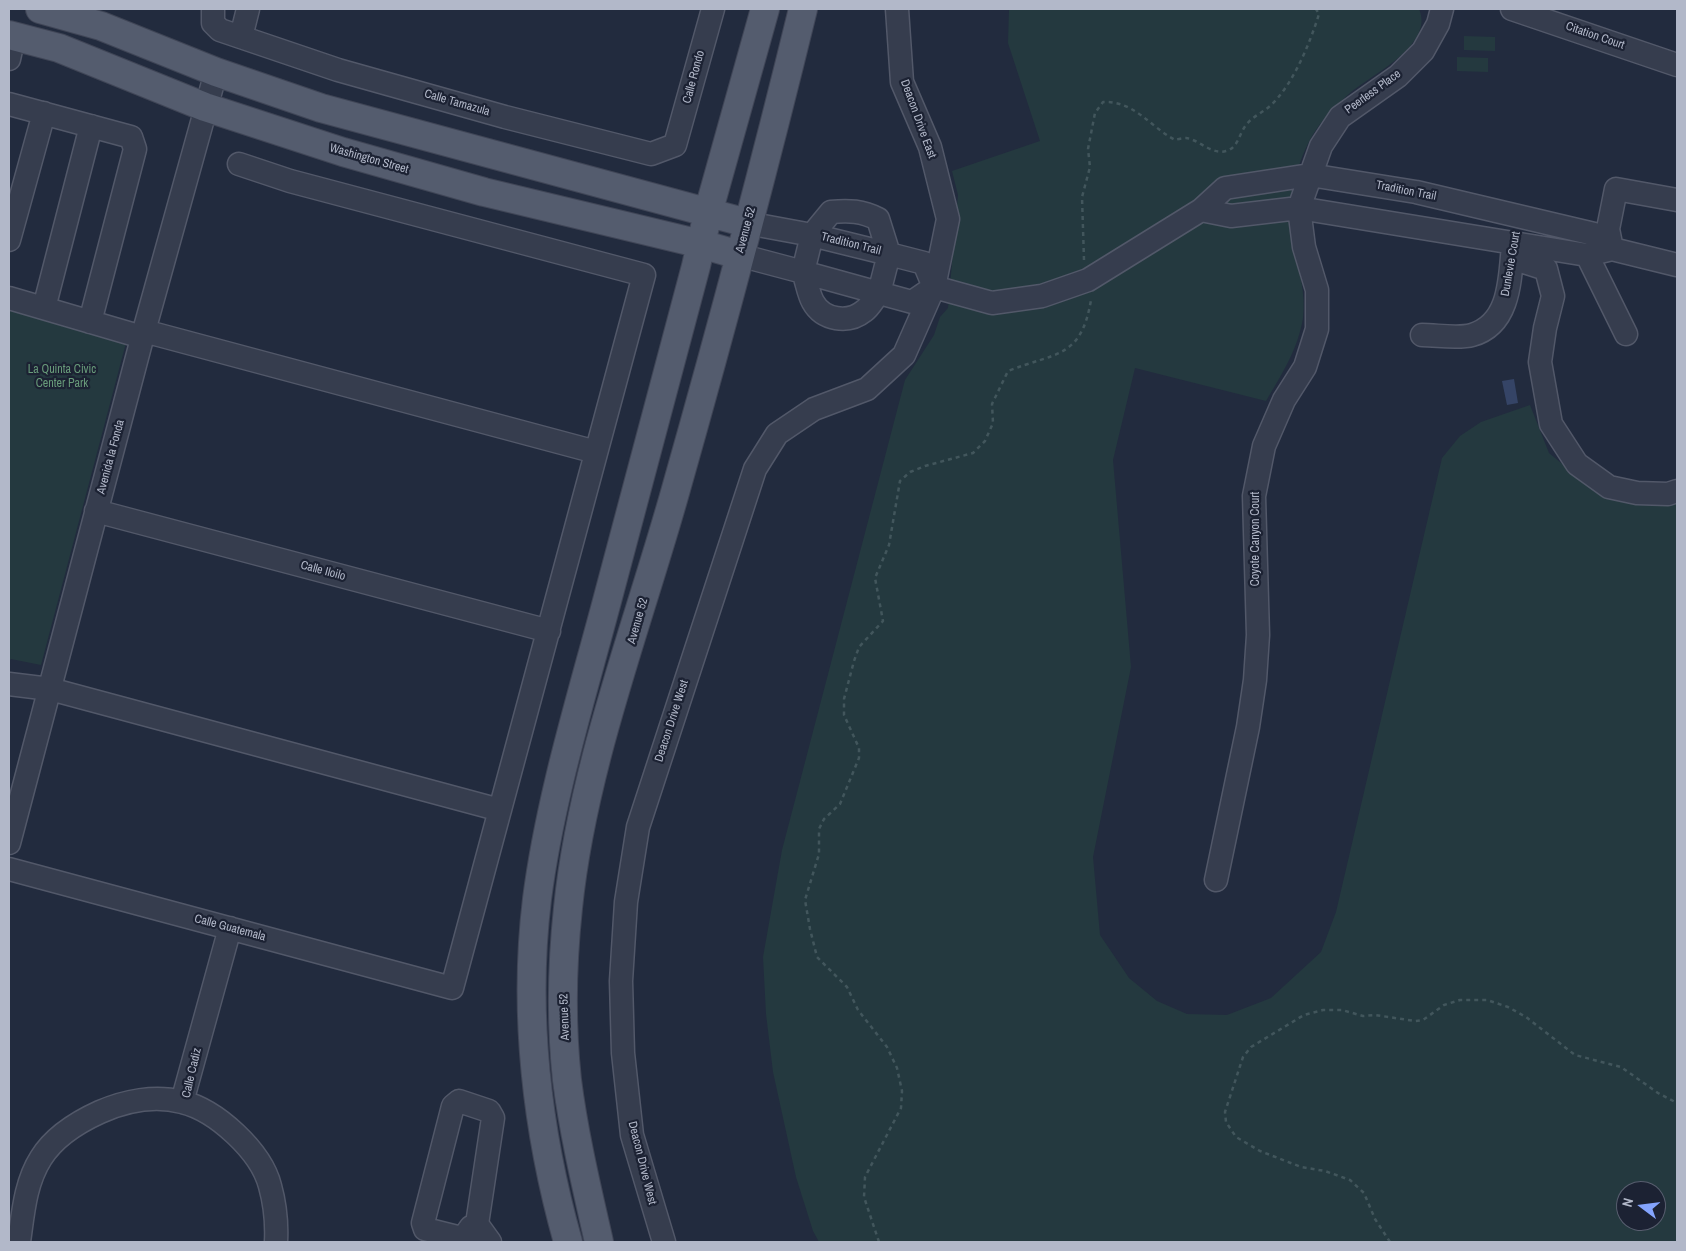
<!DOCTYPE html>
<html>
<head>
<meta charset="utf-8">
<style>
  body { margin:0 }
  #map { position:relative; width:1686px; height:1251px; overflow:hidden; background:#222b3e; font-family:"Archivo Narrow",sans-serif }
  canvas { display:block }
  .frame { position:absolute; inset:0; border:10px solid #b2b8c9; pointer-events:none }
  .north { position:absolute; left:1616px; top:1181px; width:50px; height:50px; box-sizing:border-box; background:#1c2233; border:1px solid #585e6f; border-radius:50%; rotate:285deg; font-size:14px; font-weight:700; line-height:20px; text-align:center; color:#b2b8c9 }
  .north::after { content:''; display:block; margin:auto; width:18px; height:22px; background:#84a4fd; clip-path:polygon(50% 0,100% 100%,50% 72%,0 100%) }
</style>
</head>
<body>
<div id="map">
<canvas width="1686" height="1251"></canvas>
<div class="frame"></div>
<div class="north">N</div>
</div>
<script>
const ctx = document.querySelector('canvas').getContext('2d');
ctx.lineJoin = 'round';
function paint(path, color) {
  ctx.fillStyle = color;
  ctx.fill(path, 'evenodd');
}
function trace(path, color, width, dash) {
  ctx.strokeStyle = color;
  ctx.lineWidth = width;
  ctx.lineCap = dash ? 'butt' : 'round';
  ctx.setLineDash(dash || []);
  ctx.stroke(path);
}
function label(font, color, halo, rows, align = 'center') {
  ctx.font = font + ' "Archivo Narrow",sans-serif';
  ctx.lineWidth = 4.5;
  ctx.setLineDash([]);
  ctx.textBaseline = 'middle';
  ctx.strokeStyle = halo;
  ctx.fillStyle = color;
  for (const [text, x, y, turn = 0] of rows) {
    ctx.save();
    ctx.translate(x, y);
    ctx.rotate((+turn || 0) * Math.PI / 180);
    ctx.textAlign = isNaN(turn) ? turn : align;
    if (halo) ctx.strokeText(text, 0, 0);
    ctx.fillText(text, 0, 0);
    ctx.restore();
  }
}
const green = new Path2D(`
  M1009,9H1419C1435,45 1371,75 1350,93C1335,106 1322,120 1312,136C1293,170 1287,208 1294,246C1299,269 1306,294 1303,318C1298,349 1282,374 1266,401L1135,368L1113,460L1131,667L1093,857L1100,935L1129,978L1157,1001L1187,1014L1227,1015L1271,998L1321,952L1336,912L1442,458L1460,436L1481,422L1530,405L1549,453L1583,481L1626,503L1677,499V1242H819L813,1231L796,1177L773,1072L766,1014L763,957L782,850L905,380L934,335L940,317L948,308L958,195L952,171L1040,141L1008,43ZM1626,1191H1656V1221H1626Z
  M1464,36L1495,37V51L1464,50Z
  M1457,57L1488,58V72L1457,71Z
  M9,307L127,339L41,665L11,659L9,661Z`);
const water = new Path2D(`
  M1514,379L1518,403L1507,405L1502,381Z`);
const path = new Path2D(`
  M1084,260L1082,197L1090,167L1088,149L1095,113L1103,102C1135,101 1149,126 1175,140C1178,139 1183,138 1186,138C1200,140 1211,155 1226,151C1238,148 1239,134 1246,125C1253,116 1262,113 1270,106C1293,85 1310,43 1319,14L1316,9
  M879,1242L864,1197L865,1177L901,1108L902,1091L897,1068L887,1047L858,1010L847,987L817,957L810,929L805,900L819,854V829L824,819L840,804L859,758V748L844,715V699L854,661L859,647L883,621L875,578L889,545L900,481L910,472L925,466L973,453L985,441L993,423L992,404L1008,371C1056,352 1081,359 1091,300
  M1390,1242L1375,1219L1364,1193L1350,1180L1325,1171L1301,1167L1260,1151L1236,1137L1226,1122L1225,1112L1243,1057L1251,1047L1304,1015L1323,1010H1342L1363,1016L1375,1015L1415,1021L1423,1020L1444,1005L1460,1000H1487L1508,1007L1526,1017L1575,1055L1621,1067L1658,1093L1677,1103`);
const minor = new Path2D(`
  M213,9V23L220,30L338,70L505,117L651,154L675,145L713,9
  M1512,9L1677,65
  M241,37L248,9
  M9,59L14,36
  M9,104L131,137L135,149L90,322
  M1201,210L1231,216L1299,208L1587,255L1612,249
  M747,223L812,235L831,212C849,210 862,211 878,219L889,254L924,263L934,287
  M812,235L889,254L879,293L803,272Z
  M9,240L44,113
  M1612,249L1608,229L1616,189L1677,200
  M739,255L803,272C807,282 808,293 813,302C823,320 848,324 864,311C870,307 874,298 879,293L912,302L934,287L992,303L1042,296L1088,280L1201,210L1225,188L1310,175L1416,192L1594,234L1612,249L1677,265
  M1587,255L1626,334
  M1512,258L1546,269L1553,296L1545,328L1540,362L1551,424L1577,464L1609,487L1637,493L1668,494L1677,491
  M9,298L142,337
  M44,308L91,126
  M144,331L596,452
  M1422,335C1437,335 1458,339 1472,335C1511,324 1510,277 1513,244
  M96,511L549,631
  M9,684L50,689L500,810
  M9,843L144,331L216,72
  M9,869L452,988L644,275L290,181L239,164
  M1216,880L1248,727L1255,680L1258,635L1254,496L1264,446L1284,400L1305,367L1317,329V290L1304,247L1299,208L1321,146L1340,117L1398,76L1423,51L1438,24L1442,9
  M182,1102L230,928
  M466,1234L471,1227L477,1224L490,1242
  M465,1239L425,1229L423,1223L453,1106L459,1101L489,1111L493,1118L477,1224
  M19,1242C23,1214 25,1183 41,1158C54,1137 78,1122 100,1112C125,1101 155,1095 182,1102C216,1110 261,1151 270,1186C275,1204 277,1223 276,1242
  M664,1242L632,1135L623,1053L621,981L626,902L638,827L755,469L777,434L814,409L867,389L904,355L934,287L948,219L930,147L902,82L897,9`);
const major = new Path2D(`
  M40,9L101,26L216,72L321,108L747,223
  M9,35L59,48L205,107L343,152L484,192L701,244L739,255
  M568,1242C537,1132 523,1013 537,899C550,798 581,699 607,601C637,489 666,378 696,266L708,213L765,9
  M599,1242C587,1189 574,1135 567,1080C561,1024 562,964 568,908C582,768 638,625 676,489C721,330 764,169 803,9`);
const streetNames = [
  ["Citation Court",1595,36,19],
  ["Calle Rondo",694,77,-75],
  ["Peerless Place",1373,92,-36],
  ["Calle Tamazula",457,103,16],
  ["Deacon Drive East",918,119,70],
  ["Washington Street",369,159,16],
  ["Tradition Trail",1406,191,11],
  ["Avenue 52",746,230,-75],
  ["Tradition Trail",851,244,14],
  ["Dunlevie Court",1511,264,-80],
  ["Avenida la Fonda",111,457,-75],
  ["Coyote Canyon Court",1256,539,-90],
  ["Calle Iloilo",323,571,15],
  ["Avenue 52",638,621,-74],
  ["Deacon Drive West",672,721,-72],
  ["Calle Guatemala",230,928,15],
  ["Avenue 52",565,1017,-92],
  ["Calle Cadiz",192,1073,-77],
  ["Deacon Drive West",642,1163,76]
];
const parkNames = [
  ["La Quinta Civic",62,370],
  ["Center Park",62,384]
];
paint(green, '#24393f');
paint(water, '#354466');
trace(minor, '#525869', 25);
trace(major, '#404657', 30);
trace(path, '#42565c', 2.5, [4, 4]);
trace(minor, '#363d4e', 22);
trace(major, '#545c6e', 28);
label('12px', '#b2b8c9', '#1c2233', streetNames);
label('12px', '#689b7a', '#1c2233', parkNames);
</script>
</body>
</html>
